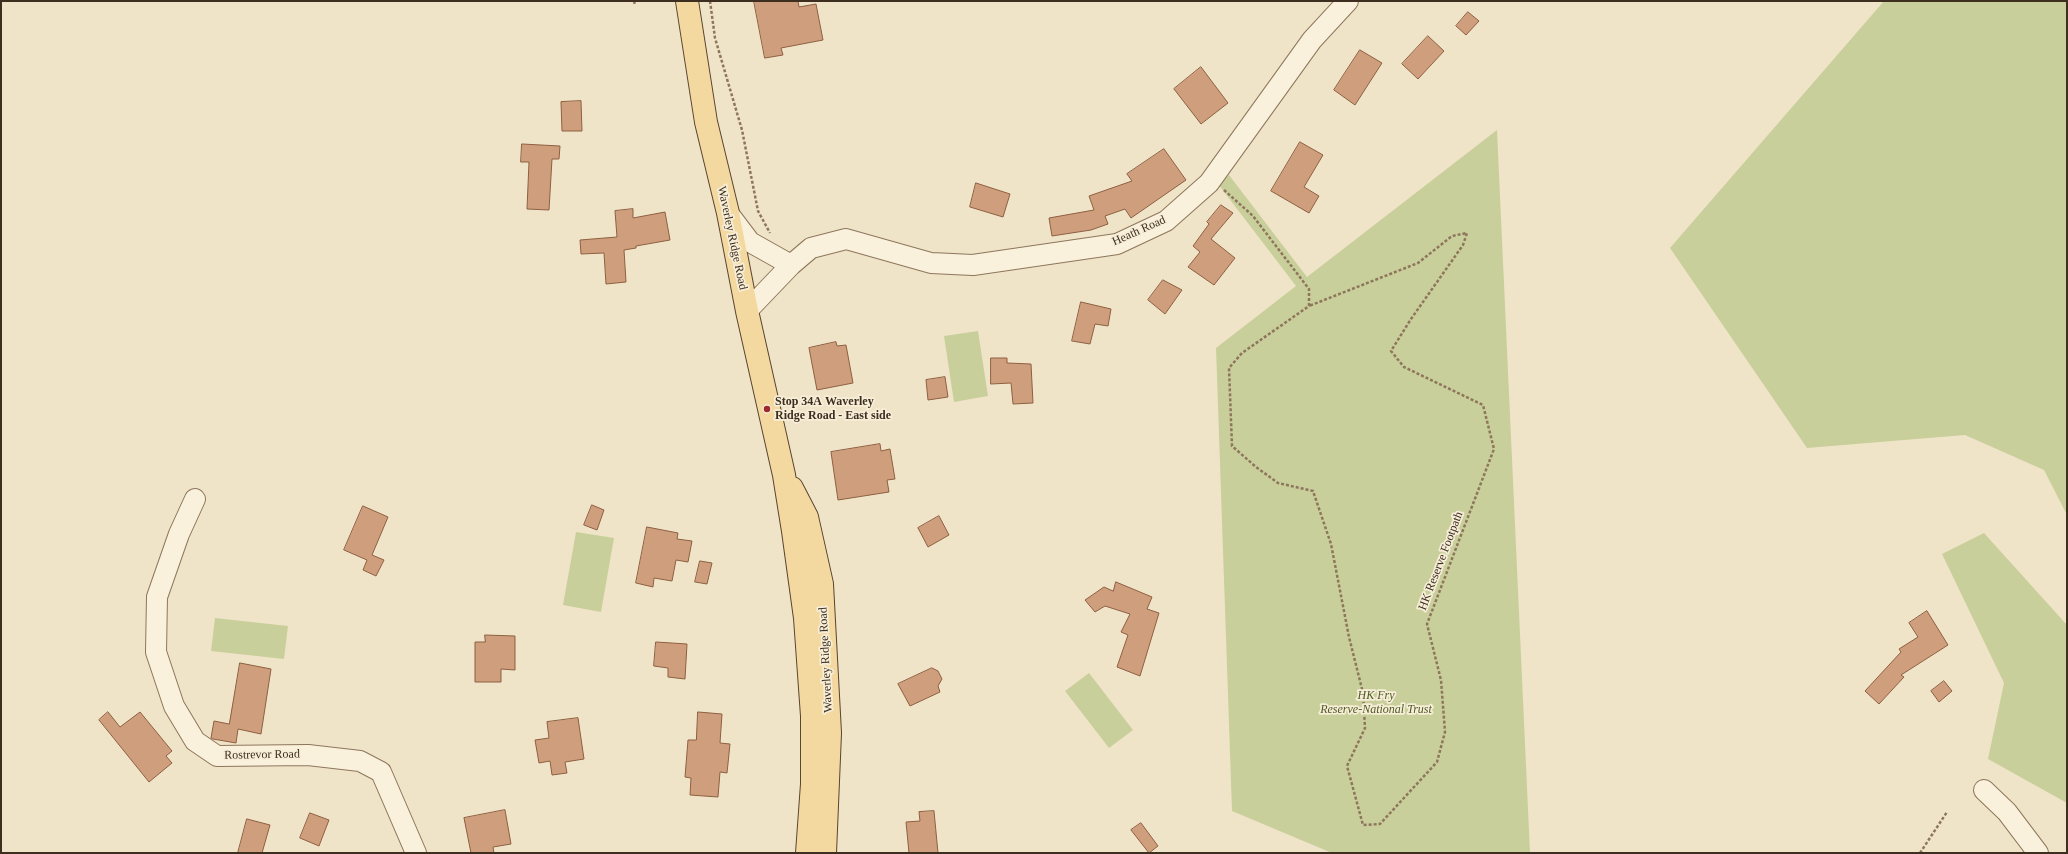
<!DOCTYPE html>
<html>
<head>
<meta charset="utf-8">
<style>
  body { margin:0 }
  #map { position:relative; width:2068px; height:854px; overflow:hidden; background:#f0e4c8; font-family:"Times New Roman",serif }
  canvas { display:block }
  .frame { position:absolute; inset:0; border:2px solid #3d2e20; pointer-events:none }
</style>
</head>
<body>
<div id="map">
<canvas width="2068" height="854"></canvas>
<div class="frame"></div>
</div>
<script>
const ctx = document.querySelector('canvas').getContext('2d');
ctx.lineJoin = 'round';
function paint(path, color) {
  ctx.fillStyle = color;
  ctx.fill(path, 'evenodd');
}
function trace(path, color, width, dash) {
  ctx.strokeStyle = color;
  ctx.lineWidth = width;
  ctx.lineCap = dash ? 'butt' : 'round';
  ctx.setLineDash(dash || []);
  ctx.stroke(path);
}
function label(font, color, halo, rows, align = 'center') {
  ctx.font = font + ' "Times New Roman",serif';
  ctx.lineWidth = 3.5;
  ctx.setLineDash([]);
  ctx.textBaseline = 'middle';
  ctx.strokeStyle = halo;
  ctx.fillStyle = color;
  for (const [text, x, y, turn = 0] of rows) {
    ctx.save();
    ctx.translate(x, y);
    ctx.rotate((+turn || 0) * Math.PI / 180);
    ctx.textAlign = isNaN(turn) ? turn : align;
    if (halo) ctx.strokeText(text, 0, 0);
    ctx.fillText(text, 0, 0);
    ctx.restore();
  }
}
const green = new Path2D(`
  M1884,1H2067V515L2044,470L1965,435L1807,448L1670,248Z
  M1497,130L1530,853H1332L1232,811L1216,348L1296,286L1218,184L1229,175L1307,277Z
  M978,331L988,396L954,402L944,336Z
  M576,532L614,538L601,612L563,605Z
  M1984,533L2067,625V803L1988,759L2004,683L1942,554Z
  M215,618L288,626L284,659L211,651Z
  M1089,673L1133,730L1109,748L1065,691Z`);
const building = new Path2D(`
  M754,1H798L799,7L816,4L823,40L781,48L783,55L765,58Z
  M1468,12L1479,21L1466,35L1456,26Z
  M1428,36L1444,51L1418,79L1402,64Z
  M1360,50L1382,63L1355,105L1334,90Z
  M1201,67L1228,103L1201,124L1174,89Z
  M581,101L582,131H562L561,102Z
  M1300,142L1323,155L1304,187L1319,196L1309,213L1271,191Z
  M522,144L560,146L559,159H552L549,210L527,209L529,162H521Z
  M1164,149L1186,180L1131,218L1125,209L1105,216L1108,224L1091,230L1052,236L1049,218L1094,210L1089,196L1132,181L1127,174Z
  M976,183L1010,194L1003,217L970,207Z
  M1221,205L1233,213L1211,239L1235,258L1214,285L1188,267L1200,252L1193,246L1209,224L1207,222Z
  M633,209V218L665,212L670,240L636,246V248L624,250L626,282L606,284L604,253L581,254L580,240L617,237L615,211Z
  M1163,280L1182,290L1165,314L1148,300Z
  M1081,302L1111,309L1108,326L1095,324L1090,344L1072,341Z
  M836,342L837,346L846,345L853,383L817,390L809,348Z
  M991,358H1007V363L1031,364L1033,403L1013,404L1011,383L991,384Z
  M945,377L948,397L928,400L926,380Z
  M880,444L881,451L890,449L895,479L887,480L889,492L838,500L831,452Z
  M592,505L604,510L597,530L584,525Z
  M363,506L388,517L372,555L384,560L376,576L363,570L367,560L344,550Z
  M939,516L949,535L928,547L918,528Z
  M647,527L678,533L677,539L692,541L688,562L676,560L672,581L654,578L653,587L636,583Z
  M700,561L712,563L707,584L695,582Z
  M1116,582L1152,597L1147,609L1159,613L1140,676L1117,667L1128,635L1121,632L1130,614L1105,606L1095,612L1085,600L1104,587L1113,591Z
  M1927,611L1948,645L1901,675L1904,677L1879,704L1865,691L1901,652L1899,649L1918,637L1909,623Z
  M485,635L515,636V670L501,669V682H475V642H485Z
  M656,642L687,644L685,679L668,677V668L654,666Z
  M240,663L271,669L261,734L238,729L236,743L213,739L211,738L214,721L229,724Z
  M932,668L938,671L942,679L938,686L940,692L910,706L898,684Z
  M1944,681L1952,691L1939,702L1931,691Z
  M108,712L120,727L140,712L172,751L166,756L172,763L149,782L99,720Z
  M698,712L722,714L720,743L730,744L727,773L720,772L718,797L690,795L691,778L685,777L688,740H696Z
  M578,718L584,759L565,762L567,773L552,775L550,761L539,763L535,740L549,738L547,722Z
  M505,810L511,844L493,847L494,853H471L464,818Z
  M934,811L938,853H909L906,822L920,821L919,812Z
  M310,813L329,820L319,846L300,838Z
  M247,819L270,825L262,853H238Z
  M1141,823L1158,846L1149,853L1131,830Z`);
const path = new Path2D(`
  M634,1L635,5
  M710,1L715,38L742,130L758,211L770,233
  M1224,190L1253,216L1309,289V306L1242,353L1229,368L1232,446L1256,467L1278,483L1313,491L1331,544L1349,637L1363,693L1365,728L1347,766L1363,825L1380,824L1437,762L1445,732L1441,680L1427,624L1494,449L1483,405L1404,367L1391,351L1411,319L1463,245L1467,233L1452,236L1418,263L1309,306
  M1920,853L1947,812`);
const minor = new Path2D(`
  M728,213L750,242L791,265
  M747,311L791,265L811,248L846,239L931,263L973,265L1117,244L1166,221L1209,183L1312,40L1348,1
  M195,499L179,534L157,597L156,652L174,706L195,741L217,756L308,755L360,761L381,772L416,853
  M1984,790L2007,812L2038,853`);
const major = new Path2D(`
  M687,1L706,122L728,213L747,311L784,475L793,531L805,618L812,716V784L807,853
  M792,488L807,517L822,584L830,733L825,853`);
const markers = [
  [767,409,4,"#9e2a2b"]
];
const streetNames = [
  ["Heath Road",1139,231,-24],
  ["Waverley Ridge Road",732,238,78],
  ["HK Reserve Footpath",1441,561,-69],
  ["Waverley Ridge Road",826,660,-93],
  ["Rostrevor Road",262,755,-1]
];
const poiNames = [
  ["Stop 34A Waverley",775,402],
  ["Ridge Road - East side",775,416]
];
const parkNames = [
  ["HK Fry",1376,696],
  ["Reserve-National Trust",1376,710]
];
paint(green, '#c9cf9b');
paint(building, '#cf9f7d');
trace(building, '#8d5f41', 1);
trace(minor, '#8d765c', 22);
trace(major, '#5b4430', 24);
trace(path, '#8d765c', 2.5, [3, 2]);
trace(minor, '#faf1dc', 20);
trace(major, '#f3d9a0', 22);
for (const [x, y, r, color] of markers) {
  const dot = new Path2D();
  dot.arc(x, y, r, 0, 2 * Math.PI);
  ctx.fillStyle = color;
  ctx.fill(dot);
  trace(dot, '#f7eed8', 1.5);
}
label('12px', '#3d2e20', '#f7eed8', streetNames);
label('bold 12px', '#3d2e20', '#f7eed8', poiNames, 'left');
label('italic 12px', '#4d5a26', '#f7eed8', parkNames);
</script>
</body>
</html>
